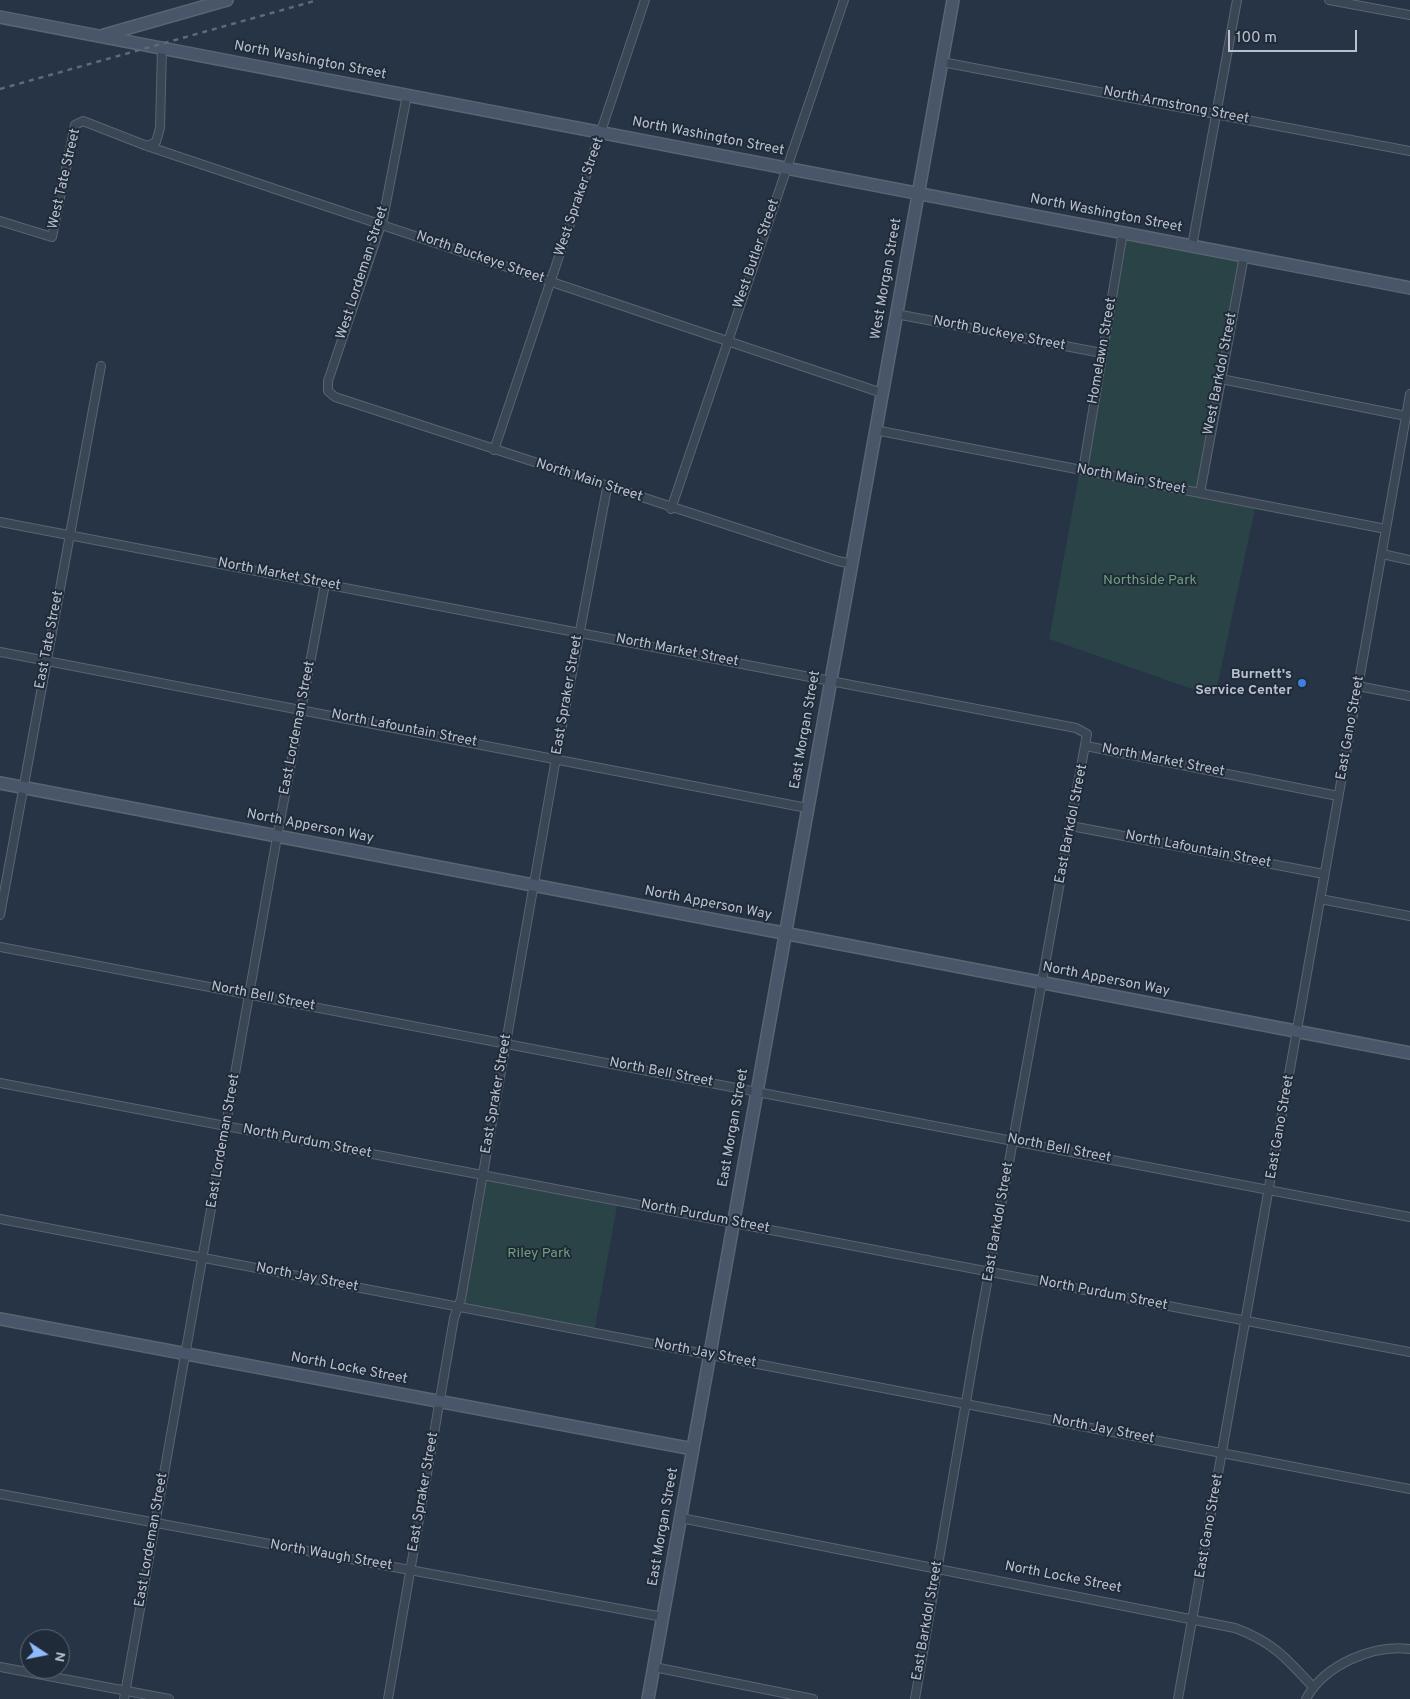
<!DOCTYPE html>
<html>
<head>
<meta charset="utf-8">
<style>
  body { margin:0 }
  #map { position:relative; width:1410px; height:1699px; overflow:hidden; background:#263445; font-family:Overpass,sans-serif }
  canvas { display:block }
  .north { position:absolute; left:20px; top:1629px; width:50px; height:50px; box-sizing:border-box; background:#202b3a; border:1px solid #5d6775; border-radius:50%; rotate:101deg; font-size:14px; font-weight:700; line-height:20px; text-align:center; color:#b9c1ce }
  .north::after { content:''; display:block; margin:auto; width:18px; height:22px; background:#8fbbfd; clip-path:polygon(50% 0,100% 100%,50% 72%,0 100%) }
  .scale { position:absolute; left:1228px; top:30px; width:129px; height:22px; box-sizing:border-box; border:2px solid #b9c1ce; border-top:0; padding-left:6px; font-size:15px; line-height:18px; white-space:nowrap; color:#b9c1ce; -webkit-text-stroke:4px #202b3a; paint-order:stroke }
</style>
</head>
<body>
<div id="map">
<canvas width="1410" height="1699"></canvas>
<div class="north">N</div>
<div class="scale">100 m</div>
</div>
<script>
const ctx = document.querySelector('canvas').getContext('2d');
ctx.lineJoin = 'round';
function paint(path, color) {
  ctx.fillStyle = color;
  ctx.fill(path, 'evenodd');
}
function trace(path, color, width, dash) {
  ctx.strokeStyle = color;
  ctx.lineWidth = width;
  ctx.lineCap = dash ? 'butt' : 'round';
  ctx.setLineDash(dash || []);
  ctx.stroke(path);
}
function label(font, color, halo, rows, align = 'center') {
  ctx.font = font + ' Overpass,sans-serif';
  ctx.lineWidth = 4;
  ctx.setLineDash([]);
  ctx.textBaseline = 'middle';
  ctx.strokeStyle = halo;
  ctx.fillStyle = color;
  for (const [text, x, y, turn = 0] of rows) {
    ctx.save();
    ctx.translate(x, y);
    ctx.rotate((+turn || 0) * Math.PI / 180);
    ctx.textAlign = isNaN(turn) ? turn : align;
    if (halo) ctx.strokeText(text, 0, 0);
    ctx.fillText(text, 0, 0);
    ctx.restore();
  }
}
const green = new Path2D(`
  M1123,232L1244,256L1200,493L1256,504L1215,697L1049,639Z
  M483,1175L618,1201L594,1333L459,1307Z`);
const street = new Path2D(`
  M1329,0L1410,15
  M942,62L1410,151
  M407,95L383,219L328,381V391L335,397L838,561L852,564
  M147,146L156,142L160,128L162,48
  M0,221L52,237L75,125L83,121L147,146L882,393
  M1192,246L1237,0
  M896,314L1102,353
  M1221,379L1406,416
  M875,430L1386,529
  M494,450L645,0
  M1083,470L1123,232
  M1200,493L1244,256
  M671,509L844,0
  M0,522L1076,728L1087,734L977,1338L915,1699
  M1382,554L1410,560
  M0,652L807,808
  M1358,686L1410,696
  M1086,746L1338,796
  M1071,826L1324,874
  M1320,899L1410,916
  M0,915L101,366
  M0,947L1410,1217
  M0,1083L1410,1352
  M0,1219L1410,1489
  M0,1494L663,1617
  M681,1518L1235,1628C1273,1642 1286,1658 1313,1687
  M0,1667L169,1699
  M654,1667L813,1699
  M124,1699L277,837L325,584
  M388,1699L454,1318L461,1299L556,758L607,488
  M1178,1699L1410,394
  M1306,1699C1324,1665 1373,1644 1410,1649`);
const secondary = new Path2D(`
  M0,17L1410,288
  M104,35L227,0
  M0,783L1410,1053
  M0,1319L693,1449
  M648,1699L953,0`);
const rail = new Path2D(`
  M0,89L318,0`);
const markers = [
  [1302,683,5,"#3f7fe0"]
];
const streetNames = [
  ["North Washington Street",310,61,11],
  ["North Armstrong Street",1176,106,11],
  ["North Washington Street",708,137,11],
  ["West Tate Street",65,179,-77],
  ["West Spraker Street",580,197,-71],
  ["North Washington Street",1106,214,11],
  ["West Butler Street",757,254,-71],
  ["North Buckeye Street",480,258,19],
  ["West Lordeman Street",363,273,-72],
  ["West Morgan Street",887,279,-80],
  ["North Buckeye Street",999,334,11],
  ["Homelawn Street",1103,351,-80],
  ["West Barkdol Street",1221,374,-79],
  ["North Main Street",1131,480,11],
  ["North Main Street",589,481,18],
  ["North Market Street",279,575,11],
  ["East Tate Street",50,640,-79],
  ["North Market Street",677,651,11],
  ["East Spraker Street",568,695,-80],
  ["East Lordeman Street",298,728,-79],
  ["East Gano Street",1351,728,-80],
  ["North Lafountain Street",404,729,11],
  ["East Morgan Street",806,730,-80],
  ["North Market Street",1163,761,11],
  ["East Barkdol Street",1072,824,-79],
  ["North Apperson Way",310,827,11],
  ["North Lafountain Street",1198,850,11],
  ["North Apperson Way",708,904,11],
  ["North Apperson Way",1106,980,11],
  ["North Bell Street",263,997,11],
  ["North Bell Street",661,1073,11],
  ["East Spraker Street",497,1094,-80],
  ["East Gano Street",1281,1127,-80],
  ["East Morgan Street",734,1128,-80],
  ["East Lordeman Street",224,1141,-80],
  ["North Purdum Street",307,1142,11],
  ["North Bell Street",1059,1149,11],
  ["North Purdum Street",705,1217,11],
  ["East Barkdol Street",999,1222,-80],
  ["North Jay Street",307,1278,11],
  ["North Purdum Street",1103,1294,11],
  ["North Jay Street",705,1354,11],
  ["North Locke Street",349,1369,11],
  ["North Jay Street",1103,1430,11],
  ["East Spraker Street",424,1492,-80],
  ["East Gano Street",1210,1526,-80],
  ["East Morgan Street",664,1527,-80],
  ["East Lordeman Street",152,1540,-80],
  ["North Waugh Street",331,1556,10],
  ["North Locke Street",1063,1578,11],
  ["East Barkdol Street",928,1621,-80]
];
const parkNames = [
  ["Northside Park",1150,581],
  ["Riley Park",539,1254]
];
const poiNames = [
  ["Burnett's",1292,675],
  ["Service Center",1292,691]
];
paint(green, '#294346');
trace(street, '#5a6472', 10);
trace(secondary, '#5a6472', 14);
trace(street, '#3b4655', 8);
trace(secondary, '#495568', 11);
trace(rail, '#5d6a7c', 2.5, [5, 5]);
for (const [x, y, r, color] of markers) {
  const dot = new Path2D();
  dot.arc(x, y, r, 0, 2 * Math.PI);
  ctx.fillStyle = color;
  ctx.fill(dot);
  trace(dot, '#202b3a', 2);
}
label('14px', '#b9c1ce', '#202b3a', streetNames);
label('14px', '#6fa079', '#202b3a', parkNames);
label('bold 14px', '#b9c1ce', '#202b3a', poiNames, 'right');
</script>
</body>
</html>
